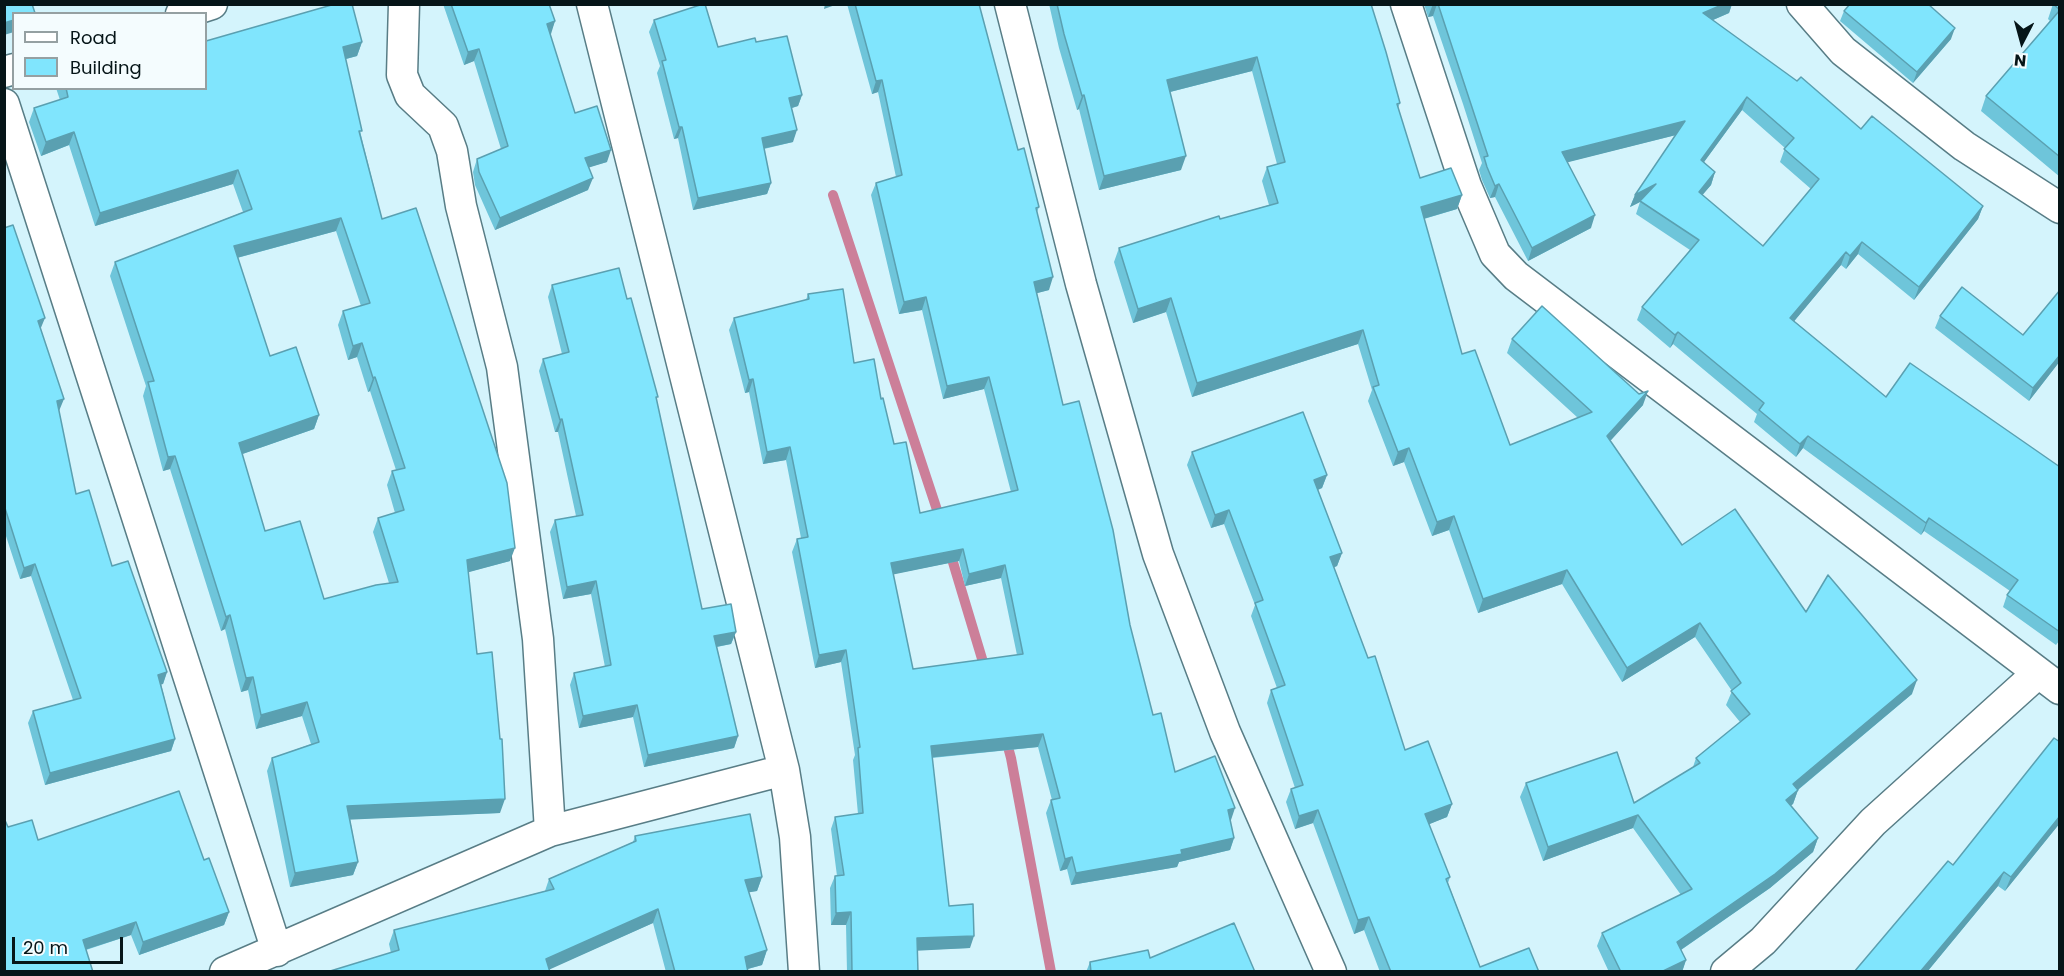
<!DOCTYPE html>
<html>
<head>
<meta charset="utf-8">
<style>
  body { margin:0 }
  #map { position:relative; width:2064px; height:976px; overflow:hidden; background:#d4f4fc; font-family:Poppins,sans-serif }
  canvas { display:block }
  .frame { position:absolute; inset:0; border:6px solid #061518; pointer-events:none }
  .legend { position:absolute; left:12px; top:12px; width:195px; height:78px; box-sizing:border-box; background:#f4fcfe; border:2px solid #95a0a2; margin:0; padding:8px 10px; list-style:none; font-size:18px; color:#061518 }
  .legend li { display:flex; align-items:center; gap:12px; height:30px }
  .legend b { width:30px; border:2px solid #95a0a2 }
  .north { position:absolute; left:1992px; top:12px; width:60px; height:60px; -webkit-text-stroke:4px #f4fcfe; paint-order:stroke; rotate:186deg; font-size:16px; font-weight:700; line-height:24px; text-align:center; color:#061518 }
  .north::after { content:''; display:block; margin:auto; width:21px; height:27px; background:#061518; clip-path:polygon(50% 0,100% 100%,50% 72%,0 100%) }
  .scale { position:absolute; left:12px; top:937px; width:111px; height:27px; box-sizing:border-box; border:3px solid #061518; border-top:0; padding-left:8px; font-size:18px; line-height:21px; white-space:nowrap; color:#061518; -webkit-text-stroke:4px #f4fcfe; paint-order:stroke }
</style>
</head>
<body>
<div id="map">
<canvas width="2064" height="976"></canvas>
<div class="frame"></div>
<ul class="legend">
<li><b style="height:8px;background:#fff"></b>Road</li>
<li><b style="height:16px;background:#80e5fd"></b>Building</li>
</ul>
<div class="north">N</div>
<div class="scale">20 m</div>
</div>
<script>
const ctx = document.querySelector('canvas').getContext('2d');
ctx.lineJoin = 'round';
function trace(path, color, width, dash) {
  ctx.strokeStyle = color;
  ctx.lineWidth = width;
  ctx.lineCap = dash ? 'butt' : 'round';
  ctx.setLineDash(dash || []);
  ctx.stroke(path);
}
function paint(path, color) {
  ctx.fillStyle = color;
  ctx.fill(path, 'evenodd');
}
const stream = new Path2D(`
  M833,195L941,522
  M949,549L986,672
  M1005,736L1011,758L1051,972`);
const street = new Path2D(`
  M404,4L402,75L410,95L443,126L452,151L461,206L502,367L538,639L550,831
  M592,4L784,770L795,837L804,972
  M1010,4L1081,284L1158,554L1225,732L1331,972
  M1406,4L1466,186L1495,254L1516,276L2060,689
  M1802,4L1843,51L1964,146L2060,208
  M181,14L212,4
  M4,72L14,69
  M4,104L277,951
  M225,972L550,831L784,770
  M1726,972L1763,941L1873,822L2038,673`);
const wall = new Path2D(`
  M443,4H549L555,21L550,34L575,113L607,162L589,167L588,190L495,230L475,185L473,172L477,159L501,149L474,61L464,65Z
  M847,4H979L1018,150L1039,207L1037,212L1049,290L1037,293L1063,405L1130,625L1153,715L1175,772L1231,820H1230L1234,838L1230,850L1179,862L1177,867L1071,885L1067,869L1060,871L1046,813L1051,800H1052L1038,747L932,758L949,906L970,948L917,950L918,972H847L846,925H831L830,888L835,876H837L831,829L835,817L858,814L853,760L855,755L841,662L815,668L792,552L797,539L801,538L786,460L763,464L749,392L745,393L729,330L734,318L806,300L808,294L854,363L881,399L894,444L920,513L1011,492L984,389L943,399L922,310L899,314L871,195L876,183L896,177L878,92L872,94ZM959,561L965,586L1001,578L1017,655L913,669L893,574Z
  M1049,4H1371L1400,103L1398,108L1420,178L1462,195L1457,209L1424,219L1462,354L1510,445L1578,418L1507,353L1512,339L1643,405L1610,441L1682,545L1806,612L1912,694L1798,790L1793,804L1791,805L1818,838L1813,852L1770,888L1681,950L1686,960L1682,972H1609L1597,946L1602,933L1681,895L1633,828L1543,861L1520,797L1526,783L1634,803L1693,767L1696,758L1740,722L1726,705L1732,691L1695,637L1622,682L1562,584L1478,613L1449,530L1432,536L1404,462L1393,466L1368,401L1372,390L1358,344L1192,397L1166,312L1133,323L1114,262L1119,248L1269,205L1262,181L1267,167L1277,164L1252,71L1170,92L1181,170L1099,190L1079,109L1077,110L1059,48Z
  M1424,4H1732L1729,13L1713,20L1861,129L1983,206L1978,219L1914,300L1858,254L1846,269L1841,265L1794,321L1886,397L2060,467V641H2059L2056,645L2003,607L2007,595L2010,591L1924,531L1921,535L1803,448L1796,457L1754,422L1757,414L1673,344L1670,348L1637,320L1642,307L1690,250L1636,214L1640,202L1630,207L1635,195L1676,135L1567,162L1591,228L1528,261L1495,197L1490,198L1482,180L1479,170L1482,163L1463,104L1433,16L1428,17ZM1742,110L1785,148L1780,162L1811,189L1763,246L1702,195L1711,185L1715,172L1704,162Z
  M2053,4H2060V177L1981,111L1986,96L2050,21L2048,19Z
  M1844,11L1951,39L1913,83L1840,21Z
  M654,20L718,47L756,42L802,95L798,106L792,108L793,142L764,149L771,183L767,194L693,210L678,138L674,139L657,73L660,66L649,32Z
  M362,42L357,56L346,59L361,135L382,219L510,561L468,572L477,654L500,813L350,819L358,862L353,875L290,887L267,771L272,758L311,744L302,716L256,729L248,690L241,692L225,629L221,631L170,469L163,471L143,396L146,386L110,276L115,262L243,212L233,184L95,226L69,145L41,156L29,122L34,108L60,100L56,88H206ZM336,231L361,306L343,311L338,325L348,360L357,357L368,392L370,391L396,470L392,471L387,485L395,513L378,518L373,532L389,583L324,599L265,531L242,454L314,429L319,415L270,356L237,258Z
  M4,228L41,329L59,411L76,494L167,672L163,684H161L175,739L171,751L45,785L28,723L33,711L73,700L31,576L20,579L4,530Z
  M552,285L627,299L657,401L702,609L736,632L731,644L717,647L738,736L734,748L644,767L633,717L579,728L570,685L574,673L605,667L591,594L563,599L550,532L555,520L576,516L558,432H555L539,371L543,359L562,354L548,297Z
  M2060,290V361L2029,401L1935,328L1940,316L2023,335Z
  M1192,452L1327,475L1322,488L1318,490L1342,553L1337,566L1334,567L1368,658L1405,750L1452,804L1447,817L1429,824L1450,877L1448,883L1480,967L1539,972H1380L1364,930L1354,934L1313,823L1295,829L1286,802L1291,789L1295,788L1267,703L1271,690L1277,688L1251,616L1255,605L1224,524L1211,528L1187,465Z
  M2060,823L2005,891L1998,886L1927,972H1854L1953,865Z
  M8,827L38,840L204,860L229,912L224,925L139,955L131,935L86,950Z
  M635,836L762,877L757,891L748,892L767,950L762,965L748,969V972H666L653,923L549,969L391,953L389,944L394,930L545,891L549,879L633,842Z
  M1150,958L1255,972H1086L1090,962Z`);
const shadedWall = new Path2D(`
  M825,4H838L824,9Z
  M1433,4H1437L1433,16L1428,17Z
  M1724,4H1732L1729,13L1699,26L1703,13Z
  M14,20V32L4,35V23Z
  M555,21L551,34L543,36L547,24Z
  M1955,28L1951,39L1913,83L1917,72Z
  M362,42L357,56L338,61L343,47Z
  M479,49L474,61L464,65L468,52Z
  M1257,57L1252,71L1162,94L1167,80Z
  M882,80L878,92L872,94L876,81Z
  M802,95L798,106L785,110L789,98Z
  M1084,95L1079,109L1077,110L1082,96Z
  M1747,97L1742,110L1696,173L1701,160Z
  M1685,121L1680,134L1557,165L1562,152Z
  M679,127H682L678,138L674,139Z
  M797,130L793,142L757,150L762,138Z
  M74,132L69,145L41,156L46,142Z
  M611,150L607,162L581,170L585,158Z
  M1186,156L1181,170L1099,190L1104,176Z
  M238,170L233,184L95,226L100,213Z
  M1715,172L1711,185L1694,205L1699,192Z
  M593,178L588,190L495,230L500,218Z
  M771,183L767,194L693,210L698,198Z
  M1499,184L1495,197L1490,198L1495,186Z
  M1656,184L1640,202L1630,207L1635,195Z
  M1462,195L1457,209L1416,221L1421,207Z
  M1983,206L1978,219L1914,300L1919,287Z
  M1595,215L1591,228L1528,261L1532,248Z
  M341,218L336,231L229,260L234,246Z
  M1862,242L1858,254L1846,269L1850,256Z
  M1846,252L1841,265L1786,331L1790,318Z
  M1053,277L1049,290L1030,295L1034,282Z
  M926,297L922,310L899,314L904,302Z
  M1171,298L1166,312L1133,323L1138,309Z
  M45,318L40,330L38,321Z
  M1363,330L1358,344L1192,397L1197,383Z
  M1678,332L1673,344L1670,348L1675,335Z
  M362,343L357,357L348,360L353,346Z
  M2060,355V361L2029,401L2033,388Z
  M375,377L370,391L368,392L373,378Z
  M989,377L984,389L943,399L947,386Z
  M753,379L749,392L745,393L749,380Z
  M1648,391L1643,405L1602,450L1607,436Z
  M64,399L59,411L57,401Z
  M319,415L314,429L234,457L239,443Z
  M562,419L558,432H555L560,420Z
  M1808,436L1803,448L1796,457L1800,444Z
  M790,447L786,460L763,464L767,452Z
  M1409,448L1404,462L1393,466L1398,452Z
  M175,456L170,469L163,471L168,457Z
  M1327,475L1322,488L1309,493L1314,480Z
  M1229,510L1224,524L1211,528L1215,515Z
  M1454,516L1449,530L1432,536L1437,522Z
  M1929,518L1924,531L1921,535L1926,523Z
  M515,548L510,561L462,574L467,560Z
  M963,549L959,561L886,576L891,563Z
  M1342,553L1337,566L1326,571L1330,557Z
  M35,564L31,576L20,579L24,568Z
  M1005,565L1001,578L965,586L969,574Z
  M1567,570L1562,584L1478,613L1483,599Z
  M596,581L591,594L563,599L567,587Z
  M230,615L225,629L221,631L226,617Z
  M1700,623L1695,637L1622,682L1627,668Z
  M736,632L731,644L710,648L714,636Z
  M846,650L841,662L815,668L819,655Z
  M167,672L163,684L154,687L158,675Z
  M253,677L248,690L241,692L246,678Z
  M1917,680L1912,694L1788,798L1793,784Z
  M307,702L302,716L256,729L261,715Z
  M637,705L633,717L579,728L583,716Z
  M1043,734L1038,747L926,758L931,746Z
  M738,736L734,748L644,767L648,755Z
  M175,739L171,751L45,785L50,773Z
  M1798,790L1793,804L1781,813L1786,800Z
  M505,799L500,813L342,820L347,806Z
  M1452,804L1447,817L1420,828L1425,814Z
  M1235,808L1231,820L1223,823L1228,810Z
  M1318,810L1313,823L1295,829L1299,816Z
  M1638,815L1633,828L1543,861L1548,847Z
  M2060,816V823L2005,891L2011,877Z
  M1234,838L1230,850L1179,862L1177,867L1071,885L1076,873L1181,850Z
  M1818,838L1813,852L1770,888L1672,956L1677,942Z
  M1072,857L1067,869L1060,871L1065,859Z
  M358,862L353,875L290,887L295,873Z
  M2004,872L1998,886L1927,972H1920Z
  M762,877L757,891L739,894L745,880Z
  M658,909L653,923L544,972L546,959Z
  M229,912L224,925L139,955L143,942Z
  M851,912L846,925H831L836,913Z
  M1369,917L1364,930L1354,934L1358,920Z
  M136,922L131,935L78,952L83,940Z
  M974,936L970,948L912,951L917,938Z
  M767,950L762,965L740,971L745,957Z
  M1686,960L1682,972H1661Z`);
const building = new Path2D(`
  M4,4H32L35,13L14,14V20L4,23Z
  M335,4H352L362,42L343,47L362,131H359L382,219L416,208L507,483L515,548L467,560L477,654L492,652L500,739H502L505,799L347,806L358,862L295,873L272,758L319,742L307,702L261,715L253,677L246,678L230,615L226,617L175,456L168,457L148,382L154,381L115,262L252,209L238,170L100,213L74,132L46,142L34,108L68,97L66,88H206V41ZM341,218L370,303L343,311L353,346L362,343L373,378L375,377L405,468L392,471L404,510L378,518L398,582L376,585L324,599L300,521L265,531L239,443L319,415L296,347L270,356L234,246Z
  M451,4H549L555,21L547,24L575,113L597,106L611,150L585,158L593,178L500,218L479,172L477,159L508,146L479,49L468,52Z
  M703,4H705L718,47L755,38L756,42L787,36L802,95L789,98L797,130L762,138L771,183L698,198L682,127H679L662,61L666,60L654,20Z
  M855,4H979L1018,150L1024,148L1039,207L1036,208L1053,277L1034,282L1063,405L1079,401L1113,530L1130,625L1153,715L1161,713L1175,772L1215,756L1235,808L1228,810L1234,838L1181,850L1182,854L1076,873L1072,857L1065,859L1051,800L1060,798L1043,734L931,746L949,906L973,904L974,936L917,938L918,972H852L851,912L836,913L835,876L844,875L835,817L863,813L858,748L860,747L846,650L819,655L797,539L808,537L790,447L767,452L753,379L749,380L734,318L809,299L808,294L843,289L854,363L874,359L881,399L883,398L894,444L906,442L920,513L1018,490L989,377L947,386L926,297L904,302L876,183L902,175L882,80L876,81ZM963,549L969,574L1005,565L1023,654L913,669L891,563Z
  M1057,4H1371L1386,52L1400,103L1397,104L1420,178L1451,168L1462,195L1421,207L1462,354L1475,350L1510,445L1592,412L1512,339L1542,306L1639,394L1648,391L1607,436L1682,545L1735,509L1806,612L1828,575L1917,680L1793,784L1798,790L1786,800L1818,838L1775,874L1677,942L1686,960L1661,972H1621L1602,933L1692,889L1638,815L1548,847L1526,783L1617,752L1634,803L1700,763L1696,758L1750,714L1731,691L1741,683L1700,623L1627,668L1567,570L1483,599L1454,516L1437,522L1409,448L1398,452L1373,387L1379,385L1363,330L1197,383L1171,298L1138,309L1119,248L1219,216L1220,219L1278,203L1267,167L1285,162L1257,57L1167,80L1186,156L1104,176L1084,95L1082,96L1064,34Z
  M1438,4H1724L1703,13L1797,81L1801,77L1861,129L1872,116L1983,206L1919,287L1862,242L1850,256L1846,252L1790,318L1886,397L1910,363L2060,467V632L2007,595L2018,580L1929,518L1926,523L1808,436L1800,444L1759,410L1764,403L1678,332L1675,335L1642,307L1699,240L1640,201L1656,184L1635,195L1685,121L1562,152L1595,215L1532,248L1499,184L1495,186L1487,167L1484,157L1488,156ZM1747,97L1794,138L1784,149L1819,179L1763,246L1699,192L1715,172L1701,160Z
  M1850,4H1928L1955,28L1917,72L1844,11Z
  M2053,4H2060V10Z
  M2060,10V157L1986,96Z
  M13,225L45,318L38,321L64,399L57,401L76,494L89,490L112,566L128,561L167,672L158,675L175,739L50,773L33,711L81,698L35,564L24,568L4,505V228Z
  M619,268L627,299L631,298L658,397H656L702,609L731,604L736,632L714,636L738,736L648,755L637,705L583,716L574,673L611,665L596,581L567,587L555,520L583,515L562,419L560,420L543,359L569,352L552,285Z
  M1962,287L2023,335L2060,290V355L2033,388L1940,316Z
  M1303,412L1327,475L1314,480L1342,553L1330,557L1368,658L1375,656L1405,750L1428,741L1452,804L1425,814L1450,877L1446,879L1480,967L1529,948L1539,972H1391L1369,917L1358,920L1318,810L1299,816L1291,789L1303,785L1271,690L1285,685L1255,603L1263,600L1229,510L1215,515L1192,452Z
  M2054,738L2060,742V816L2011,877L2004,872L1920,972H1854L1948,861L1953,865Z
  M179,791L204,860L209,858L229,912L143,942L136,922L83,940L93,972H4V818L8,827L32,820L38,840Z
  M750,814L762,877L745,880L767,950L745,957L748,972H675L658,909L546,959L550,972H327L399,950L394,930L554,889L549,879L636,841L635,836Z
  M1234,923L1255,972H1091L1090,962L1148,950L1150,958Z`);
trace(stream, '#cc7f99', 10);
trace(street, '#587d86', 33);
trace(street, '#fff', 30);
paint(wall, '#6ec5da');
paint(shadedWall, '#5aa0b1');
paint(building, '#80e5fd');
trace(building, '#5aa0b1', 1.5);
</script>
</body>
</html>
